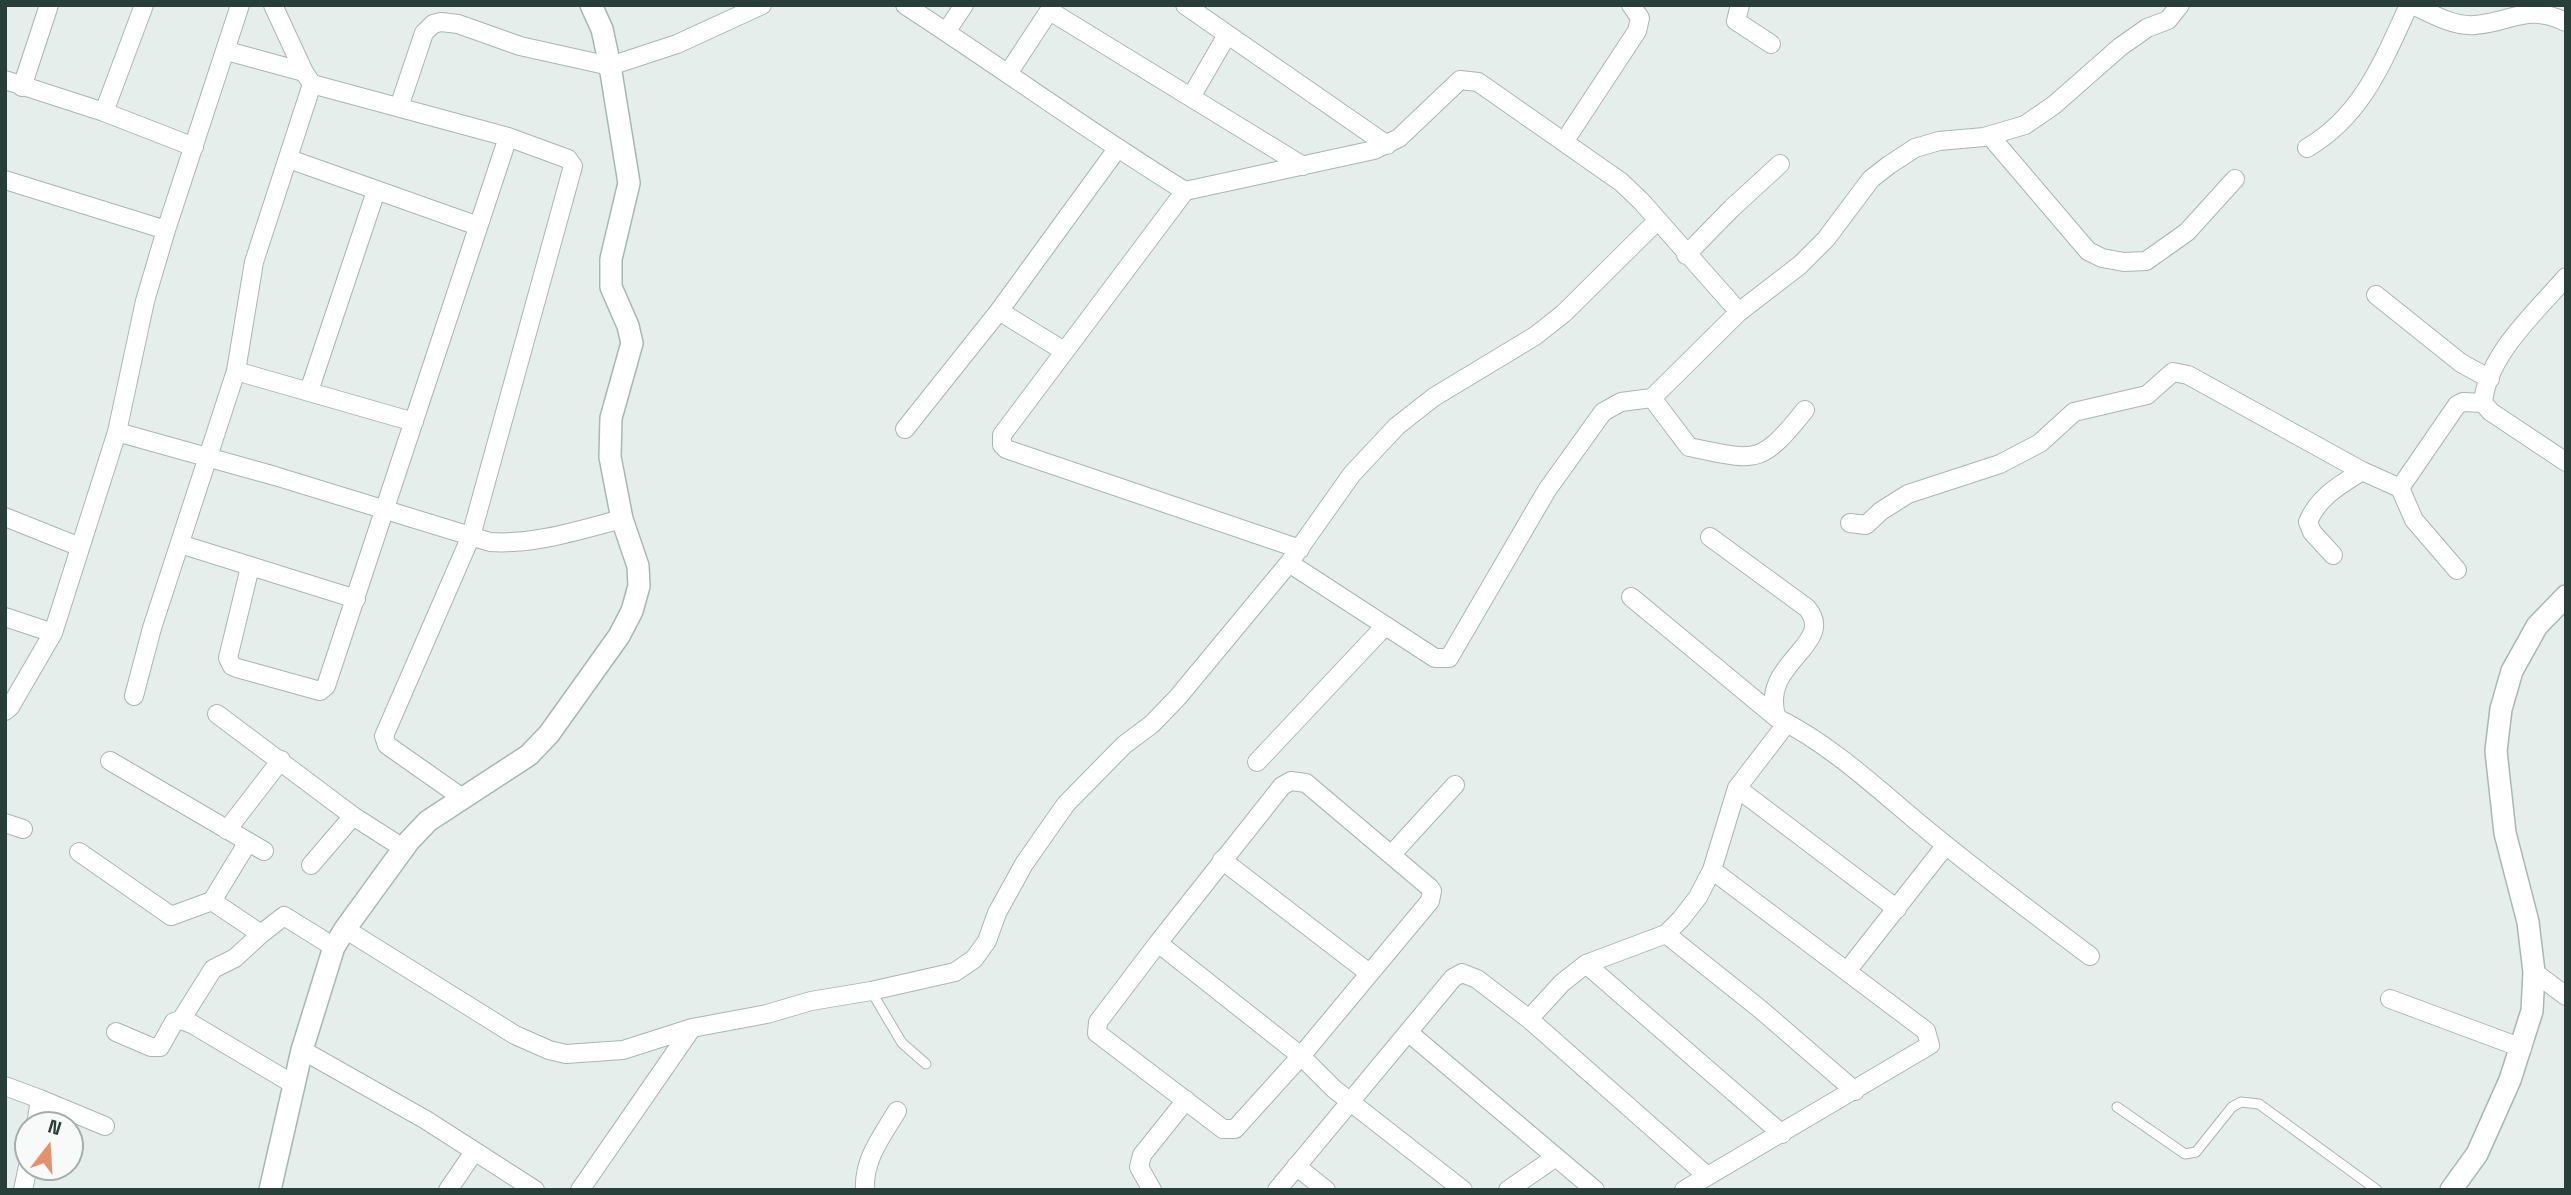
<!DOCTYPE html>
<html>
<head>
<meta charset="utf-8">
<style>
  body { margin:0 }
  #map { position:relative; width:2571px; height:1195px; overflow:hidden; background:#e6eeeb; font-family:"Space Grotesk",sans-serif }
  canvas { display:block }
  .frame { position:absolute; inset:0; border:7px solid #273e39; pointer-events:none }
  .north { position:absolute; left:14px; top:1111px; width:70px; height:70px; box-sizing:border-box; background:#f7faf9; border:2px solid #a4afac; border-radius:50%; rotate:17deg; font-size:19px; font-weight:700; line-height:28px; text-align:center; color:#273e39 }
  .north::after { content:''; display:block; margin:auto; width:24px; height:32px; background:#e5916d; clip-path:polygon(50% 0,100% 100%,50% 72%,0 100%) }
</style>
</head>
<body>
<div id="map">
<canvas width="2571" height="1195"></canvas>
<div class="frame"></div>
<div class="north">N</div>
</div>
<script>
const ctx = document.querySelector('canvas').getContext('2d');
ctx.lineJoin = 'round';
function trace(path, color, width, dash) {
  ctx.strokeStyle = color;
  ctx.lineWidth = width;
  ctx.lineCap = dash ? 'butt' : 'round';
  ctx.setLineDash(dash || []);
  ctx.stroke(path);
}
const lane = new Path2D(`
  M871,991L902,1043L926,1064
  M2117,1107L2185,1154L2196,1152L2232,1107L2241,1102L2259,1104L2377,1190`);
const street = new Path2D(`
  M273,5L304,72L312,84L508,137L568,159L573,166L471,536L384,736L387,745L461,797
  M905,5C999,66 1089,132 1185,191L1374,150L1399,138L1460,80L1478,82L1621,182L1641,201L1739,312
  M1185,5L1387,145
  M1740,5L1736,21L1771,44
  M2413,5C2432,14 2454,27 2475,25C2513,22 2526,3 2566,22
  M1050,11L1303,166
  M946,32L964,5
  M227,51L304,72
  M1009,72L1053,5
  M5,80L104,112L194,147
  M22,87L49,5
  M1191,97L1227,35
  M399,107L424,33L433,24L441,22L458,24L520,46L610,66L677,44L762,5
  M104,112L144,5
  M1990,136L2088,251L2102,258L2124,262L2146,261L2187,232L2235,179
  M1564,142L1637,31L1640,18L1631,5
  M2307,148C2363,115 2383,61 2409,5
  M289,159L478,226
  M5,180L166,230
  M1185,191L1002,435V445L1006,449L1300,549
  M1686,255L1732,208L1780,164
  M2566,277C2536,312 2487,355 2483,403L2491,412L2566,462
  M2376,295L2461,363L2490,379
  M999,311L1064,351
  M236,371L414,422
  M309,391L376,191
  M1652,398L1689,447C1757,461 1760,466 1805,410
  M905,429L999,311L1117,149
  M117,432L275,476L490,542C534,545 580,530 622,519
  M2400,488L2457,405L2463,402L2483,403
  M5,517L80,547
  M1850,523L1866,525L1881,511L1908,494L2000,464L2040,443L2074,412L2147,395L2173,372L2188,375L2362,471L2400,488L2414,520L2457,570
  M1710,537L1807,608C1838,645 1757,663 1777,718C1834,746 1883,794 1932,834C1983,876 2037,916 2090,956
  M180,544L356,599
  M2333,555L2312,532L2308,522C2318,497 2340,485 2362,471
  M1289,563L1435,658H1449L1547,490L1603,412L1621,402L1652,398L1739,312L1800,265L1826,239L1871,179L1889,165L1915,148L1939,141L1984,137L2025,125L2054,105L2120,47L2147,28L2168,20L2180,5
  M250,567L228,658L232,666L237,668L320,691L326,686L508,137
  M1631,597L1777,718
  M5,617L53,633
  M134,696L152,628L236,371L254,262L312,84
  M5,711L10,707L53,633L117,432L145,301L166,230L240,5
  M217,714L353,816L403,848
  M110,761L264,851
  M1257,762L1385,626
  M1737,788L1897,909
  M5,823L23,829
  M227,830L281,760
  M79,852L171,916L212,901L261,934L284,916L334,947
  M1392,854L1455,785
  M1222,860L1369,973
  M311,865L353,816
  M212,901L248,842
  M345,929L515,1035L549,1050L566,1054L623,1050L692,1028L767,1014L811,1001L871,991L955,972L974,959L987,941L997,913L1024,864L1066,804L1124,745L1152,724L1178,697L1289,563L1352,474L1397,426L1434,397L1535,336L1563,314L1657,221
  M1666,934L1760,1009L1855,1091
  M1158,943L1098,1022L1097,1033L1223,1129H1235L1301,1056L1430,901L1432,891L1429,887L1306,783L1291,781L1282,786L1158,943L1301,1056L1334,1089L1463,1190
  M1586,964L1782,1134
  M1847,971L1946,845
  M2534,972L2566,996
  M2390,999L2522,1048
  M1529,1019L1562,983L1586,964L1666,934L1681,919L1698,897L1712,870L1737,788L1787,723
  M181,1020L213,969L235,958L261,934
  M116,1032L151,1047H160L174,1022L181,1020L192,1024L293,1084
  M1408,1032L1595,1190
  M302,1050L426,1120L535,1190
  M5,1086L40,1099L36,1125
  M40,1099L105,1126
  M1296,1166L1326,1190
  M23,1190L28,1166
  M448,1190L474,1152
  M580,1190L692,1028
  M865,1190C863,1160 882,1136 897,1111
  M1152,1190L1139,1167L1142,1155L1186,1100
  M1277,1190L1453,978L1462,973L1477,979L1529,1019L1706,1175
  M1508,1190L1556,1157
  M1684,1190L1930,1045L1926,1031L1712,870`);
const secondary = new Path2D(`
  M270,1190L302,1050L334,947L345,929L409,841L428,821L529,755L549,734L619,636L632,611L639,586L638,566L622,519L610,457L611,418L632,343L628,326L611,287V259L629,183L610,66L602,29L591,5
  M2451,1190L2477,1154L2510,1080L2532,1011L2534,972L2528,922L2505,833L2496,751L2501,709L2512,671L2537,626L2566,596`);
trace(lane, '#a9b6b2', 11);
trace(street, '#a9b6b2', 20);
trace(secondary, '#a6b8b3', 24);
trace(lane, '#fff', 9);
trace(street, '#fff', 18);
trace(secondary, '#fff', 21);
</script>
</body>
</html>
